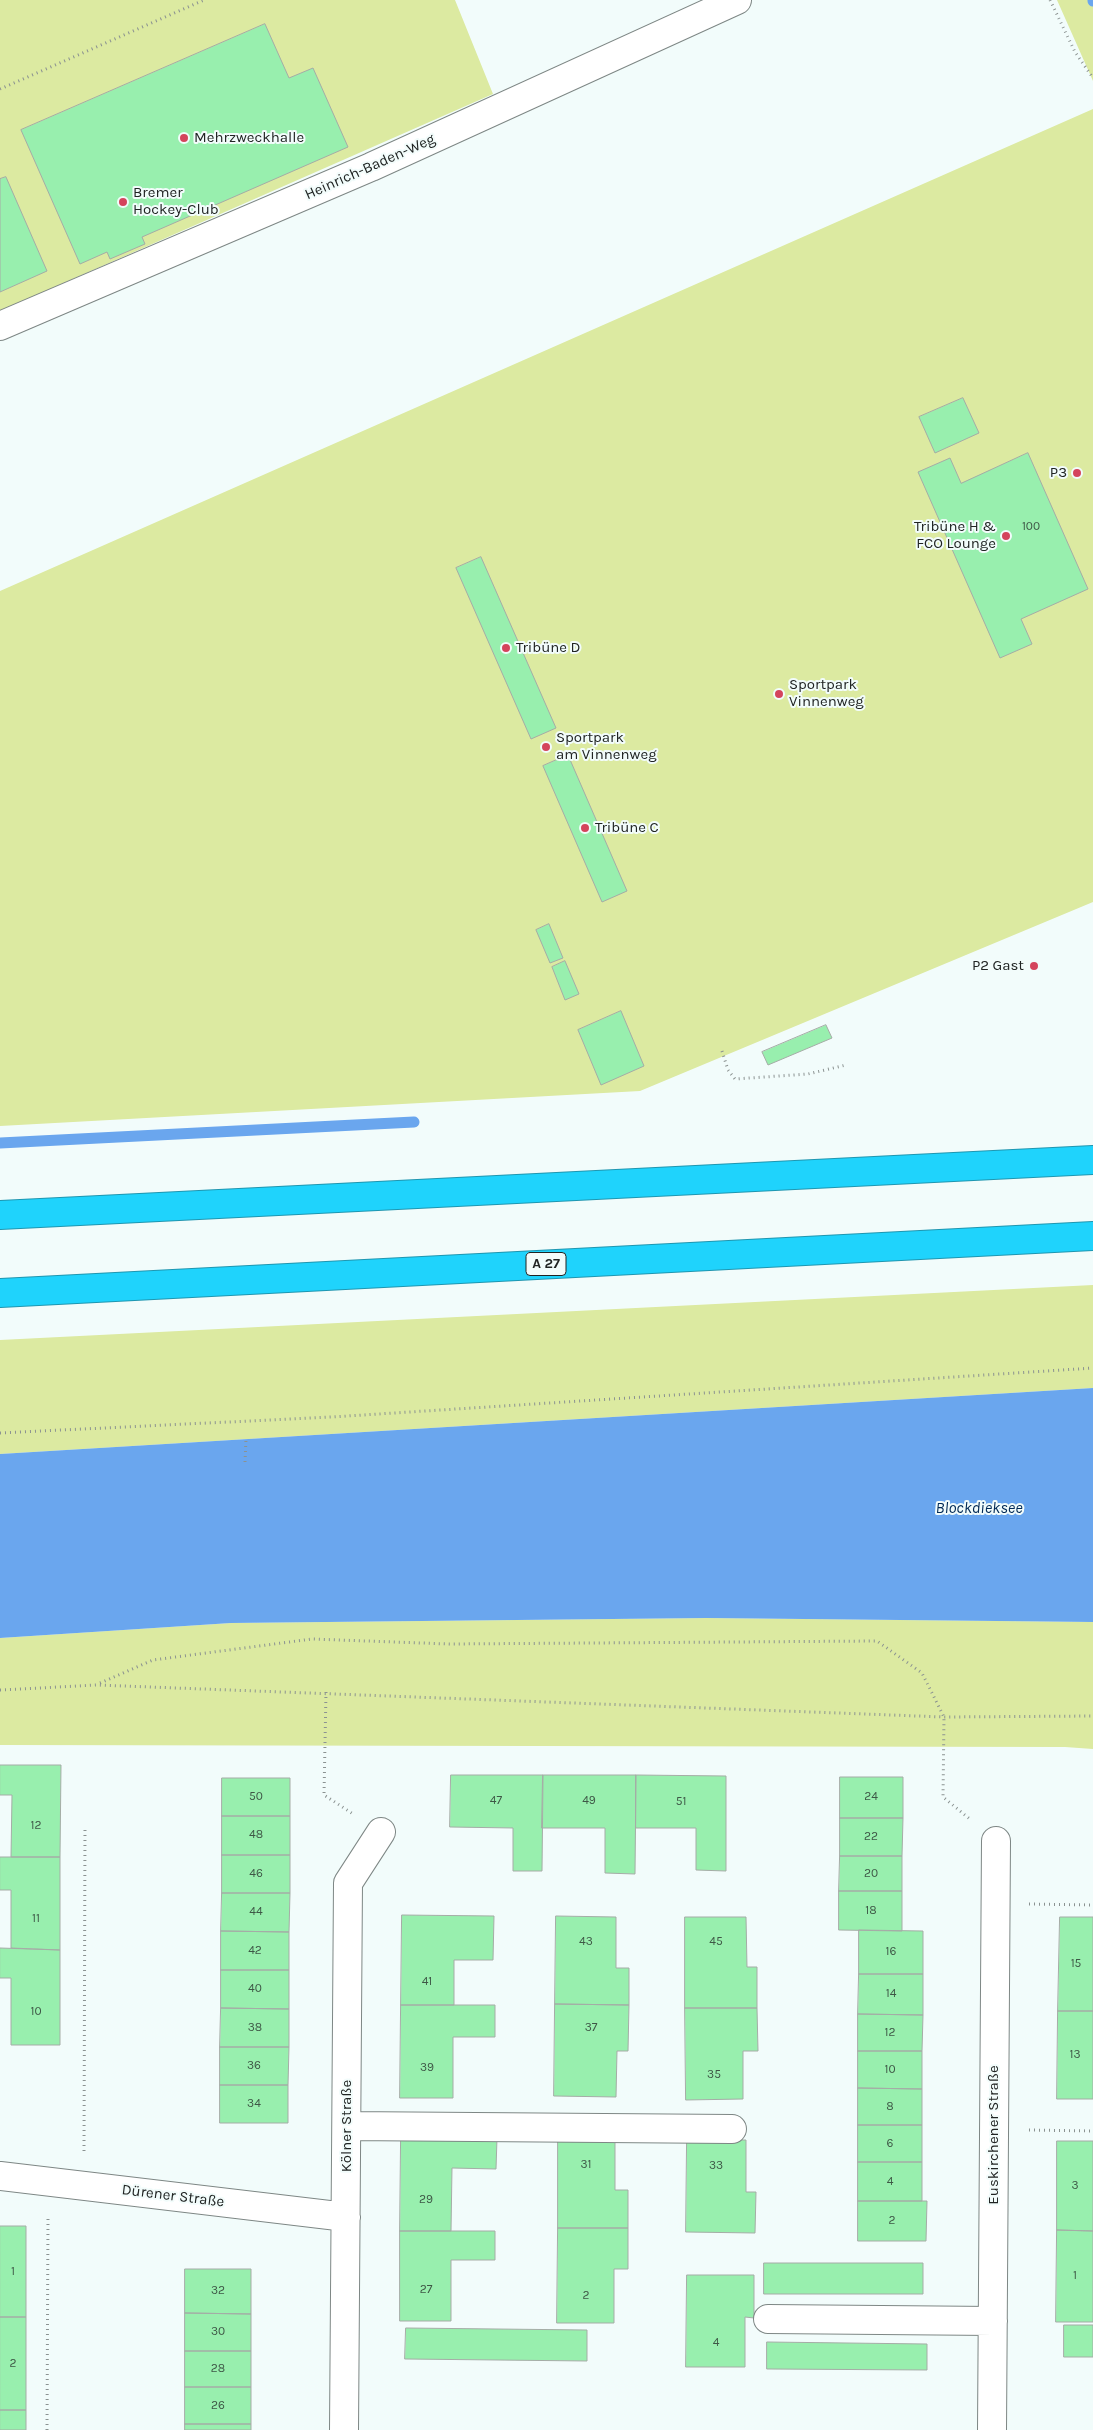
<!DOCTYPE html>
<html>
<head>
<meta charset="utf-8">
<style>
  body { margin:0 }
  canvas { display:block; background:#f2fcfb }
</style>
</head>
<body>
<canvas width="1093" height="2430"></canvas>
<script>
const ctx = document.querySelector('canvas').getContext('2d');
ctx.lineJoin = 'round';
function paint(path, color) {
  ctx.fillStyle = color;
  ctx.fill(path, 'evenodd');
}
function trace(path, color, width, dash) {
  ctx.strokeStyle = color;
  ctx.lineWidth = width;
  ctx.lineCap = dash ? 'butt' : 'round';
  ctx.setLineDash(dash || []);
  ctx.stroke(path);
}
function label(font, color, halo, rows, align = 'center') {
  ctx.font = font + ' Karla,sans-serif';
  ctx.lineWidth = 4;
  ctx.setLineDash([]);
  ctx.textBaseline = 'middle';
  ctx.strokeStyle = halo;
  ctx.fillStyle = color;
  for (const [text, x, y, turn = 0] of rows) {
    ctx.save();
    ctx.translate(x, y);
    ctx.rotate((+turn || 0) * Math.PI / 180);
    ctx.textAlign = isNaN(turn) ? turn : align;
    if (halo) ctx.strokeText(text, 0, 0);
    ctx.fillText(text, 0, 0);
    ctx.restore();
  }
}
const green = new Path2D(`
  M0,0H455L493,94L0,311Z
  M1057,0H1093V81Z
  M1093,109V902L640,1091L0,1126V591Z
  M1093,1285V1388L0,1454V1340Z
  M707,1618L1093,1622V1749L1065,1747L0,1745V1638L231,1623Z`);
const water = new Path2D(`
  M1093,1388V1622L707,1618L231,1623L0,1638V1454Z`);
const stream = new Path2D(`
  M1093,0V1
  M0,1143L414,1122`);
const building = new Path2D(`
  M265,24L289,78L313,68L348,147L142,237L145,244L110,259L107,252L80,264L21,130Z
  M6,177L47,271L0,292V179Z
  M963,398L979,433L935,453L919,417Z
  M1028,453L1088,589L1021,619L1032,644L1000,658L918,472L950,458L961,483Z
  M481,557L556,728L531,739L456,568Z
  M568,755L627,891L602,902L543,766Z
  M549,924L563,958L550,963L536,930Z
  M565,961L579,994L565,1000L552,967Z
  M621,1011L644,1066L601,1085L578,1030Z
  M826,1025L832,1038L768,1065L762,1052Z
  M0,1765H61L60,1857H11L12,1795H0Z
  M451,1775H543L542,1871H513V1828L450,1827Z
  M543,1775H636L635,1874L605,1873V1828H542Z
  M636,1775L726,1776V1871L696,1870V1828H636Z
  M840,1777H903V1818H840Z
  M222,1778H290V1816H222Z
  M222,1816H290V1855H222Z
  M840,1818H903L902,1856H840Z
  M222,1855H290V1893H222Z
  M840,1856H902V1891H839Z
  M0,1857H60V1950L11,1948V1890H0Z
  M839,1891H902V1931L839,1930Z
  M222,1893H290L289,1932L221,1931Z
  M402,1915L494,1916L493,1960H454V2005H401Z
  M556,1916L616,1917V1968H629V2005L555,2004Z
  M685,1917H746L747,1967H757V2008H685Z
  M1060,1917H1093V2011H1058Z
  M859,1930L923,1931V1974H859Z
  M221,1931L289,1932V1970H221Z
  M0,1948L60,1950V2045H11V1978H0Z
  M221,1970H289V2009L221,2008Z
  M859,1974H923V2015L858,2014Z
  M555,2004L629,2005L628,2051H617L616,2097L554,2096Z
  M401,2005H495V2037H453V2098H400Z
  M221,2008L289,2009V2047H220Z
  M685,2008H757L758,2051H743V2099L686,2100Z
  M1058,2011H1093V2099H1057Z
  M858,2014L923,2015L922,2051H858Z
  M220,2047H289L288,2085H220Z
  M858,2051H922V2089L858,2088Z
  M220,2085H288V2123H220Z
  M858,2088L922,2089V2125H858Z
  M858,2125H922V2162H858Z
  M401,2138H497L496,2169L452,2168L451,2231H400Z
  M558,2140H615V2190H628V2228H558Z
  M687,2140H746V2192H756L755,2233L686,2232Z
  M1057,2141H1093V2231L1057,2230Z
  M858,2162H922V2201H858Z
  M858,2201H927L926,2241H858Z
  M0,2226H26V2317H0Z
  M558,2228H628V2269H614V2323H557Z
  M1057,2230L1093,2231V2322H1056Z
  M400,2231H495V2260H451V2321H400Z
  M764,2263H923V2294H764Z
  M185,2269H251V2314L185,2313Z
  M687,2275H754V2318L745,2317V2367H686Z
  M185,2313L251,2314V2351H185Z
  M0,2317H26V2410H0Z
  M1064,2325H1093V2357H1064Z
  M406,2328L587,2330V2361L405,2359Z
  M767,2342L927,2344V2370L767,2369Z
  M185,2351H251V2387H185Z
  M185,2387H251V2424H185Z
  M0,2410H26V2430H0Z
  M185,2424H251V2430H185Z`);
const path = new Path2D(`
  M1050,0L1075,52L1093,78
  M0,89L204,0
  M722,1051L728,1070L735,1079L808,1074L846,1065
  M0,1433L332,1417L1093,1368
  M245,1462L246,1439
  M100,1683L153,1660L312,1639L449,1644L877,1641L922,1673L944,1717L943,1797L971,1820
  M0,1690L97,1685L944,1717L1093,1716
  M326,1692L324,1795L353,1814
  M1029,1904L1093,1905
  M1029,2130L1093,2131
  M84,2151L85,1827
  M47,2430L48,2217`);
const minor = new Path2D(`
  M0,326L371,167L737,0
  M347,2126L732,2129
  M0,2176L346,2217
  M768,2319L993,2321
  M344,2430L348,1883L381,1832
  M992,2430L996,1841`);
const highway = new Path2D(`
  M0,1215L1093,1160
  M0,1293L1093,1236`);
const markers = [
  [184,138,5,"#d4445c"],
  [123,202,5,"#d4445c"],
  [1077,473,5,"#d4445c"],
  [1006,536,5,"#d4445c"],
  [506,648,5,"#d4445c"],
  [779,694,5,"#d4445c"],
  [546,747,5,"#d4445c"],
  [585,828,5,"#d4445c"],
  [1034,966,5,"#d4445c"]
];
const numberNames = [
  ["100",1031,527],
  ["50",256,1797],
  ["24",871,1797],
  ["47",496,1801],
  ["49",589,1801],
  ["51",681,1802],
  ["12",36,1826],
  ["48",256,1835],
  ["22",871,1837],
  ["46",256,1874],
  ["20",871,1874],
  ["18",871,1911],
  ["44",256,1912],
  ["11",36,1919],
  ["43",586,1942],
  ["45",716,1942],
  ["42",255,1951],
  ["16",891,1952],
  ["15",1076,1964],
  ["41",427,1982],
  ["40",255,1989],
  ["14",891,1994],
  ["10",36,2012],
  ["38",255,2028],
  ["37",591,2028],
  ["12",890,2033],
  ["13",1075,2055],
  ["36",254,2066],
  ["39",427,2068],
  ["10",890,2070],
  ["35",714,2075],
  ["34",254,2104],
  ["8",890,2107],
  ["6",890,2144],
  ["31",586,2165],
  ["33",716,2166],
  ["4",890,2182],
  ["3",1075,2186],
  ["29",426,2200],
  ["2",892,2221],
  ["1",13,2272],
  ["1",1075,2276],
  ["27",426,2290],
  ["32",218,2291],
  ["2",586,2296],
  ["30",218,2332],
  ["4",716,2343],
  ["2",13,2364],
  ["28",218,2369],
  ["26",218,2406]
];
const shields = [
  [546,1264,40]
];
const shieldNames = [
  ["A 27",546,1264]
];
const poiNames = [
  ["Mehrzweckhalle",194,138],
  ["Bremer",133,193],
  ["Hockey-Club",133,210],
  ["P3",1067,473,"right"],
  ["Tribüne H &",996,527,"right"],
  ["FCO Lounge",996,544,"right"],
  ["Tribüne D",516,648],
  ["Sportpark",789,685],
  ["Vinnenweg",789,702],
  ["Sportpark",556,738],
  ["am Vinnenweg",556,755],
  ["Tribüne C",595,828],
  ["P2 Gast",1024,966,"right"]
];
const streetNames = [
  ["Heinrich-Baden-Weg",370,167,-24],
  ["Kölner Straße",347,2126,-90],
  ["Euskirchener Straße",994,2135,-90],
  ["Dürener Straße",173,2196,7]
];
const waterNames = [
  ["Blockdieksee",979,1508]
];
paint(green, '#dceaa1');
paint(water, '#6aa6ee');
trace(stream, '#6aa6ee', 11);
paint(building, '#98efae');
trace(building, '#a5aca6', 1);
trace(minor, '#7e8785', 30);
trace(highway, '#1f96b0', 30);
trace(path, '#8b9291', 3, [1, 4]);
trace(minor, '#fff', 28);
trace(highway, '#1fd3fc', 28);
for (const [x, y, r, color] of markers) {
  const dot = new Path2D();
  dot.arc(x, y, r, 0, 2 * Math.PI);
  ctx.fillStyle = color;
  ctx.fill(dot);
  trace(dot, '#f2fcfb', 2);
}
label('12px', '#3e5746', null, numberNames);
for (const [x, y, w] of shields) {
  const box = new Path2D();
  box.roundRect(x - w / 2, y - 11.5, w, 23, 4);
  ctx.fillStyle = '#f2fcfb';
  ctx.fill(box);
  trace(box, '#202423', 1);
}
label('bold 14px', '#202423', null, shieldNames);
label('15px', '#202423', '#f2fcfb', poiNames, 'left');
label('15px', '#202423', '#f2fcfb', streetNames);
label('italic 16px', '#002955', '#f2fcfb', waterNames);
</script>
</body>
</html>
